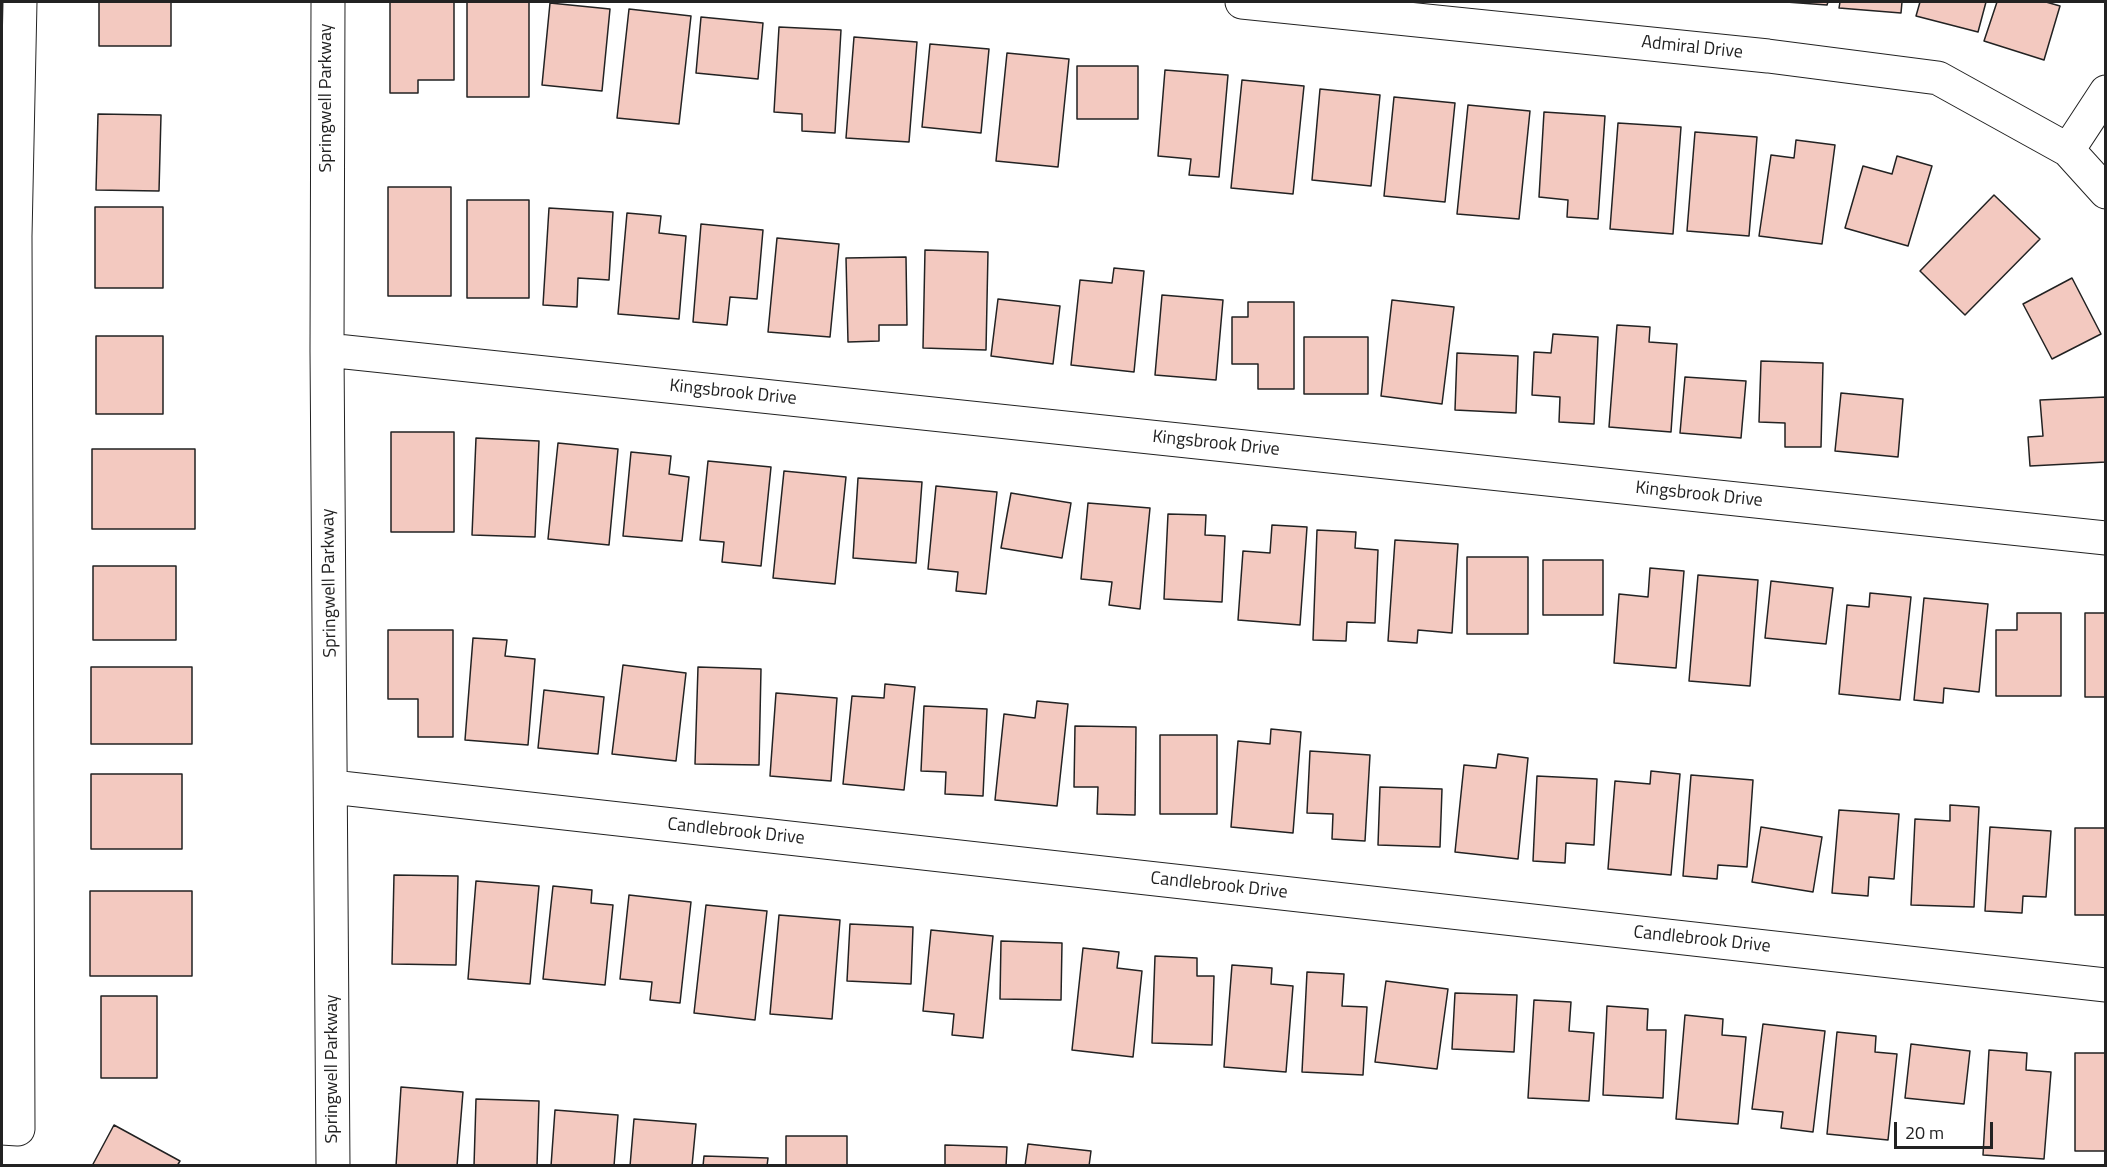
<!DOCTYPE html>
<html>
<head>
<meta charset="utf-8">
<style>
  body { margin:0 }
  #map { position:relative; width:2107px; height:1167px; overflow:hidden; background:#fff; font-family:"Titillium Web",sans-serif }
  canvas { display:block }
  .frame { position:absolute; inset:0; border:3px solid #222; pointer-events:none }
  .scale { position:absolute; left:1894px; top:1122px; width:99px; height:27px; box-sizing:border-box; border:3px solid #222; border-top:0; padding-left:8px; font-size:18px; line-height:21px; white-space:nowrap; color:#222; -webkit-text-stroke:4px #fff; paint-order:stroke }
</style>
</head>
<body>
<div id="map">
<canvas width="2107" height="1167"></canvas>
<div class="frame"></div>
<div class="scale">20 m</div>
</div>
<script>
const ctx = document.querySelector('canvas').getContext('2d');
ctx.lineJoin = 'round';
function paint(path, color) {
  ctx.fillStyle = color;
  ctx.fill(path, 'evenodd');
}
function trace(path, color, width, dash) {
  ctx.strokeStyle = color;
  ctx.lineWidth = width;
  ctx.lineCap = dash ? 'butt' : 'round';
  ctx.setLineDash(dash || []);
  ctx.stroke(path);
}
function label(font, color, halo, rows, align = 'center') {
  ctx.font = font + ' "Titillium Web",sans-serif';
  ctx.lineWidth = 4.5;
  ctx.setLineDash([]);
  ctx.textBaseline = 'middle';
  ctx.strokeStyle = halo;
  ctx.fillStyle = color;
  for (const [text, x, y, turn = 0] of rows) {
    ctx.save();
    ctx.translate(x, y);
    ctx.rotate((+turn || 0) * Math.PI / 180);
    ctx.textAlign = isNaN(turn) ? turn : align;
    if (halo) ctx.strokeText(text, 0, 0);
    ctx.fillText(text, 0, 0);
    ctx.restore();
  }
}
const building = new Path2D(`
  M99,2H171V46H99Z
  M390,2H454V80H418V93H390Z
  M467,2H529V97H467Z
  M1786,2H1828L1827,5Z
  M1840,2H1902L1901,13L1839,8Z
  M1920,2H1986L1978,32L1916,16Z
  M1997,2H2046L2060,6L2044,60L1984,41Z
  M550,3L610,9L602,91L542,85Z
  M629,9L691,16L679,124L617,118Z
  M701,17L763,23L758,79L696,73Z
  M779,27L841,30L835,133L802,131V114L774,112Z
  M854,37L917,42L909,142L846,138Z
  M930,44L989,49L981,133L922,127Z
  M1007,53L1069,59L1058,167L996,161Z
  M1077,66H1138V119H1077Z
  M1165,70L1228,75L1219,177L1189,175L1191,159L1158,156Z
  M1242,80L1304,86L1293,194L1231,188Z
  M1320,89L1380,95L1371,186L1312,180Z
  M1394,97L1455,103L1445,202L1384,196Z
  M1468,105L1530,111L1519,219L1457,214Z
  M1544,112L1605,116L1598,219L1567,217L1568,200L1539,197Z
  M98,114L161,115L159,191L96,190Z
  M1618,123L1681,127L1673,234L1610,229Z
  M1695,132L1757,137L1749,236L1687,231Z
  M1796,140L1835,145L1822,244L1759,236L1771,155L1794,158Z
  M1897,156L1932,166L1908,246L1845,228L1863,166L1892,174Z
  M388,187H451V296H388Z
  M1994,195L2040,239L1965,315L1920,271Z
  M467,200H529V298H467Z
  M95,207H163V288H95Z
  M549,208L613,212L609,280L578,278L577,307L543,305Z
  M627,213L661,216L659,233L686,236L679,319L618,314Z
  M701,224L763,230L757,299L730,297L727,325L693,322Z
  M777,238L839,244L830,337L768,332Z
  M925,250L988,252L986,350L923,348Z
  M906,257L907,325H879V341L848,342L846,258Z
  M1114,268L1144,271L1134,372L1071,365L1080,280L1112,283Z
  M2072,278L2101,334L2052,359L2023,304Z
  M1162,295L1223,300L1216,380L1155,375Z
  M998,299L1060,306L1053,364L991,356Z
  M1392,300L1454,307L1442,404L1381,396Z
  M1248,302H1294V389H1258V364H1232V317H1248Z
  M1617,325L1650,327L1649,342L1677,344L1671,432L1609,427Z
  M1553,334L1598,337L1594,424L1559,422L1560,397L1532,395L1534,352L1551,353Z
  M96,336H163V414H96Z
  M1304,337H1368V394H1304Z
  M1457,353L1518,356L1516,413L1455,410Z
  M1761,361L1823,363L1821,447H1785V423L1759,422Z
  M1685,377L1746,381L1741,438L1680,433Z
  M1841,393L1903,399L1898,457L1835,451Z
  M2106,397V462L2030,466L2028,437L2043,436L2040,400Z
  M391,432H454V532H391Z
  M476,438L539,441L535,537L472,535Z
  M558,443L618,449L609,545L548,539Z
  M92,449H195V529H92Z
  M631,452L671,456L669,474L689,477L682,541L623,536Z
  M708,461L771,467L761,566L722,562L724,542L700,540Z
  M784,471L846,477L835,584L773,578Z
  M858,478L922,482L916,563L853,558Z
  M936,486L997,492L986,594L956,591L958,572L928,569Z
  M1011,493L1071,503L1062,558L1001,548Z
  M1088,503L1150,508L1140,609L1109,605L1112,582L1081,579Z
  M1168,514L1206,515L1205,535L1225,536L1222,602L1164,599Z
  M1272,525L1307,527L1300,625L1238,620L1243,551L1270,553Z
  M1317,530L1356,532L1355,548L1378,550L1375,623L1347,622L1346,641L1313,640Z
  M1395,540L1458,544L1452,633L1418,630L1417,643L1388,641Z
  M1467,557H1528V634H1467Z
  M1543,560H1603V615H1543Z
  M93,566H176V640H93Z
  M1650,568L1684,571L1676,668L1614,663L1619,594L1648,597Z
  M1698,575L1758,580L1750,686L1689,681Z
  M1771,581L1833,588L1826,644L1765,638Z
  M1870,593L1911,597L1900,700L1839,694L1847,605L1869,607Z
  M1924,598L1988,604L1979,692L1944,688L1943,703L1914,700Z
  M2017,613H2061V696H1996V630H2017Z
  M2085,613H2106V697H2085Z
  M388,630H453V737H418V699H388Z
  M473,638L507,640L505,656L535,659L528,745L465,740Z
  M623,665L686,673L676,761L612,754Z
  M91,667H192V744H91Z
  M698,667L761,669L759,765L695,764Z
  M885,684L915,687L904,790L843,784L852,696L884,698Z
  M544,690L604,697L598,754L538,748Z
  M776,693L837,698L831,781L770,776Z
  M1037,701L1068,704L1057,806L995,800L1004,714L1035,718Z
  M924,706L987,709L983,796L945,794L946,772L921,771Z
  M1075,726L1136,727L1135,815L1097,814L1098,787H1074Z
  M1271,729L1301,732L1293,833L1231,827L1238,741L1270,744Z
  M1160,735H1217V814H1160Z
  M1310,751L1370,755L1365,841L1332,839L1333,814L1307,813Z
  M1498,754L1528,758L1518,859L1455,852L1464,765L1496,768Z
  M1651,771L1680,774L1671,875L1608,869L1615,781L1650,784Z
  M91,774H182V849H91Z
  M1691,775L1753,780L1747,867L1718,865L1717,879L1683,876Z
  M1537,776L1597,779L1594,845L1566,843L1565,863L1533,861Z
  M1380,787L1442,789L1440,847L1378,845Z
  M1950,805L1979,807L1974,907L1911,905L1915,819L1950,821Z
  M1839,810L1899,814L1894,879L1869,877L1868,896L1832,893Z
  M1761,827L1822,837L1813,892L1752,882Z
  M1990,827L2051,831L2046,897L2023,896L2022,913L1985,911Z
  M2075,828H2106V915H2075Z
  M394,875L458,876L456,965L392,964Z
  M476,881L539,886L530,984L468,979Z
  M553,886L592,890L591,903L613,905L605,985L543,979Z
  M90,891H192V976H90Z
  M629,895L691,902L680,1003L650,1000L652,982L620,979Z
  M706,905L767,911L755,1020L694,1013Z
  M779,915L840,920L832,1019L770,1014Z
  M850,924L913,927L911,984L847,981Z
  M931,930L993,936L983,1038L952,1035L954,1014L923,1011Z
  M1001,941L1062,943L1061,1000L1000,999Z
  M1083,948L1119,952L1117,968L1142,971L1133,1057L1072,1050Z
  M1155,956L1197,958V976H1214L1212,1045L1152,1043Z
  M1232,965L1272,968L1271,984L1293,986L1286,1072L1224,1067Z
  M1307,972L1344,974L1342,1006L1367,1007L1363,1075L1302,1072Z
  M1386,981L1448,989L1437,1069L1375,1062Z
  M1455,993L1517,995L1514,1052L1452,1049Z
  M101,996H157V1078H101Z
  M1534,1000L1571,1002L1569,1031L1594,1033L1589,1101L1528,1098Z
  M1607,1006L1648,1009L1647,1030H1666L1663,1098L1603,1095Z
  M1685,1015L1723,1019L1722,1035L1746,1037L1738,1124L1676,1119Z
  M1763,1024L1825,1031L1813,1132L1781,1128L1783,1112L1752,1109Z
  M1837,1032L1876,1036L1875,1052L1897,1054L1888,1140L1827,1134Z
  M1911,1044L1970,1051L1964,1104L1905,1098Z
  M1989,1050L2027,1053L2026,1070L2051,1072L2044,1159L1983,1155Z
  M2075,1053H2106V1151H2075Z
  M401,1087L463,1092L457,1166H396Z
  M476,1099L539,1101L537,1166H474Z
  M555,1110L618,1115L614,1166H551Z
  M634,1119L696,1124L692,1166H630Z
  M114,1125L180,1161L177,1166H92Z
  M786,1136H847V1166H786Z
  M1028,1144L1091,1151L1089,1166H1025Z
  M945,1145L1007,1147L1006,1166H945Z
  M704,1156L768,1158L767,1166H703Z`);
const minor = new Path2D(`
  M328,2L327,350L333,1166
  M1242,2L1768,56L1938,78L2068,150L2106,192
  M2068,150L2106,92
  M327,350L2106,538
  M332,787L2106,985
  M2,1128L18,1129L15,236L20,2`);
const streetNames = [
  ["Admiral Drive",1692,48,6],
  ["Springwell Parkway",327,98,-90],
  ["Kingsbrook Drive",733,393,6],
  ["Kingsbrook Drive",1216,444,6],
  ["Kingsbrook Drive",1699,495,6],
  ["Springwell Parkway",330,583,-91],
  ["Candlebrook Drive",736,832,6],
  ["Candlebrook Drive",1219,886,6],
  ["Candlebrook Drive",1702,940,6],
  ["Springwell Parkway",333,1069,-90]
];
paint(building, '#f3c9c0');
trace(building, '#222', 1.5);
trace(minor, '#222', 35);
trace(minor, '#fff', 33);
label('18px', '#222', '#fff', streetNames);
</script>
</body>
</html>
